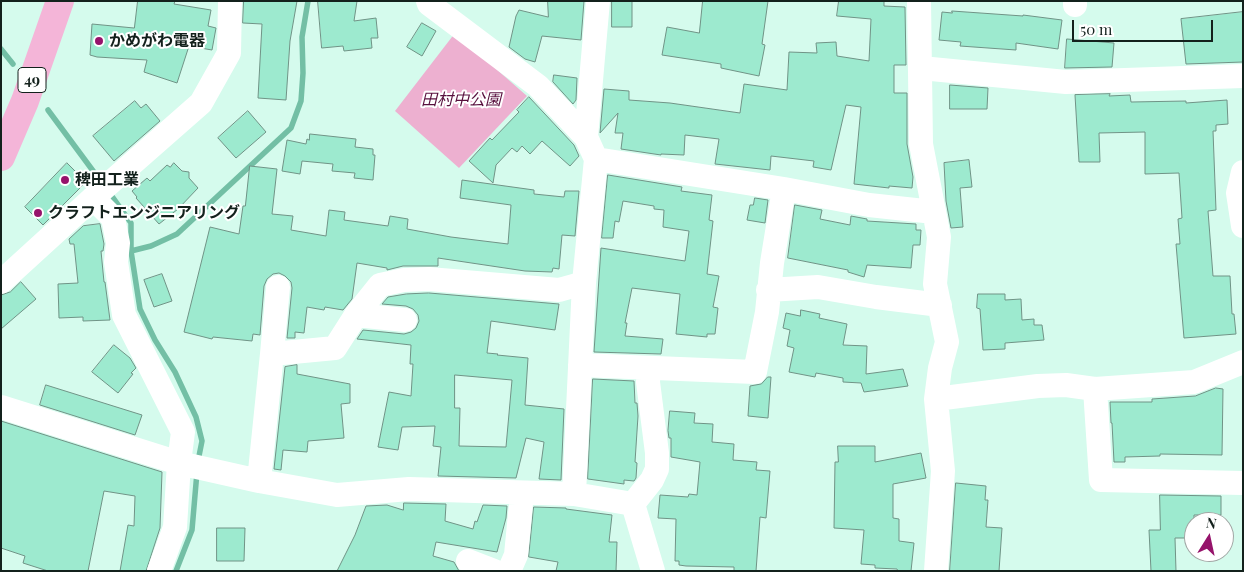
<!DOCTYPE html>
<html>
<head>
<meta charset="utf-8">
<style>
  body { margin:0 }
  #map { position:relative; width:1244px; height:572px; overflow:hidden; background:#d5fbed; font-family:"Playfair Display",serif }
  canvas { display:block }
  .frame { position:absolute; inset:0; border:2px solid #13211c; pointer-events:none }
  .north { position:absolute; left:1184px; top:512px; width:50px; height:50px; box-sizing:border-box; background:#fff; border:1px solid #a1a6a4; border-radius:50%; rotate:10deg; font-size:14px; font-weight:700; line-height:20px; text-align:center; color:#13211c }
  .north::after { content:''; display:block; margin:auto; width:18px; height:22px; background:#96136b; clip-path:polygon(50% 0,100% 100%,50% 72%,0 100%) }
  .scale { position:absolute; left:1072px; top:20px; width:141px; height:22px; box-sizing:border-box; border:2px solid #13211c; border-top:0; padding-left:6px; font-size:15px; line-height:18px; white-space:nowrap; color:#13211c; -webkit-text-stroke:4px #fff; paint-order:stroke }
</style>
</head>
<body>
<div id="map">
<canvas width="1244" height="572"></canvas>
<div class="frame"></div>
<div class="north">N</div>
<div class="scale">50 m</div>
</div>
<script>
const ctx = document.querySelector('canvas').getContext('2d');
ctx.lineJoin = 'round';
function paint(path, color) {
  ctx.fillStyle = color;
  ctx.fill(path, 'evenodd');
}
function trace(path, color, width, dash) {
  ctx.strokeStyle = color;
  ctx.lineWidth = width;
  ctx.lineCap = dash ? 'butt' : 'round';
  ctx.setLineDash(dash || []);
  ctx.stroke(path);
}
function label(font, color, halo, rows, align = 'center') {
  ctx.font = font + ' "Playfair Display","Noto Sans JP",serif';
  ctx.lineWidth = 4;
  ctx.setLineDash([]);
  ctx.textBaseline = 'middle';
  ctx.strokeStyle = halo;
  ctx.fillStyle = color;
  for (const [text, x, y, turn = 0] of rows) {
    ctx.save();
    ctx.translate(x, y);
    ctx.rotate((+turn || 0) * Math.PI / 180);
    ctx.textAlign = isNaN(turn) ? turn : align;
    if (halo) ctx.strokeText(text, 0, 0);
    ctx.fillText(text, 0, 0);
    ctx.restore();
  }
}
const green = new Path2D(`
  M455,33L527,96L459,168L395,111Z`);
const stream = new Path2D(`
  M1,49L13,64
  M48,110L102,183
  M109,192L131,223V251L140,309L155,340L175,372L196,417L202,441L198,461
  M131,251L151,246L177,234L291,128L301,101L303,73L302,37L308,1
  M176,571L192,530L197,472`);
const building = new Path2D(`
  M138,1H175L174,4L211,10L208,26L216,28L212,50L189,46L177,83L144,72L147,60L97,57L90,55L92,24L134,28Z
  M244,1H297L290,41L286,100L258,98L262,24L243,23Z
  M318,1H357L354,21L376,18L378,38H371L372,48L344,51L343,46L322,48Z
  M548,1H584L581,40L542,36L535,62L525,59L509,47L516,16L519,10L548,17Z
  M612,1H632V27H612Z
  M703,1H768L762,44L765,45L759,76L721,68V64L662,55L667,27L699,33Z
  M839,1H884V6L905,7L906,65H894V93H907V144L913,177L912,188L889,186V188L854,184L861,107L846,105L831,170L813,167L814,161L771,156L770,170L715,164L719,139L685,135L684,155L661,154V155L621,149L623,133H615L618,113L600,133L604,89L629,91V100L670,103L740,113L744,84L787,90L789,52L817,53L816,43L836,42L837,56L869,61L871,19L837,16Z
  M952,11L1023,16V15L1062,20L1058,49L1016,43V50L960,46L961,42L939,40L942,12L952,13Z
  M1243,12V62L1186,64L1181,19Z
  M422,23L436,31L422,56L407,47Z
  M1067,39L1114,43L1112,67L1065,68Z
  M554,75L577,78L576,100L573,104L553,82Z
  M950,85L988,88L987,109H950Z
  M1110,94L1109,96L1130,95L1131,102L1186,101V103L1227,100L1228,124L1216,125V131H1213L1216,210L1208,211L1213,276H1230L1232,314H1234L1236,334L1184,338L1176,244H1180L1178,219L1182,218L1179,173L1145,174V132L1099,133L1100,162H1079L1075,95Z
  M529,97L574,145L579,156L570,166L542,141L530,154L522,146L517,152L512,148L496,165L493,183L469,161L490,138L492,140L519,112L517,110Z
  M135,101L141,108L146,104L160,121L114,161L93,136Z
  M248,111L266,132L236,158L218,138Z
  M310,134L356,139L355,147L373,149V155H375L373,180L354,178L355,173L332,171L333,164L302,161L300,174L282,171L287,140L306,144L307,139L309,140Z
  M969,160L972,187L960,188L963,227L951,228L946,201L944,163Z
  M67,163L86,182L43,225L25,207Z
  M174,163L182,171L189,172V178L198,188L178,209L159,224L151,215L146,213L144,207L136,198L137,197L132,191L147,178L150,181L167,165L170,167Z
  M250,166L277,169L272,214L293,216L291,230L326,236L329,210L345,212L344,220L388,226L390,216L408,219L407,229L451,237L508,244L511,205L460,198L462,180L534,190V194L564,197L565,191H579L575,236L562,235L559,269L553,268L552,272L525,271L438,258V266H403L387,270V268L357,263L352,299L343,310L325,307L324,310L307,307L304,333L295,332V338H287L292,288L291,282L285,276L279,273L273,274L267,279L264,286L260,335L253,334L252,341L213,337L212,339L184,332L210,227L239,234L243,206H245Z
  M608,175L682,187L681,191L712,195L709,220L713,221L707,274L719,276L713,307L718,308L715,334H707V337L676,334L680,294L632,288L625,323H627L625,336L663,339L661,354L594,352L601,248L685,261L689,231L663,227L664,210L654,209V206L623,201L619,222L615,221L613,238H602Z
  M755,198L768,200L765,223L747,220L750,205H753Z
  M795,205L822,210L820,219L850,225L851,216L867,219V221L916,224V230H921L920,245H913L911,268L867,265L864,277L848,272V270L788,258Z
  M100,224L104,244L103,251H101L104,282H105L110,320L83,321V317L59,318L58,284L78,283L74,244H70L69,239L83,226Z
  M162,274L172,301L154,307L144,280Z
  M21,282L36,299L1,329V295L10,292Z
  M429,293L559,304L555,330L491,321L487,353L498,354L497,355L528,358L525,405L564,409L561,480L539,479L544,442L526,438L516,478L438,476L441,447L433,446L435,426L402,427L398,450L378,447L389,392L411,396L413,364H410L411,345L357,339L363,330L404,334L411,332L416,328L419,321L418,315L413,309L406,306L382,304L388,297L406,294ZM455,375L512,380L506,447L459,446L460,408H455Z
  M978,294H1005V300L1021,299L1022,320L1034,319V325H1042L1044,340L1005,343V349L983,350L980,309L977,308Z
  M801,310L820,314L819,318L847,324L843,345L867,346L866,374L903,369L908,386L864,392L861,383L843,382V378L816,373L815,377L789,372L794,348L787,346L790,330L783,328L786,313L800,316Z
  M114,345L130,358L136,368L131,373L133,374L118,393L92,372Z
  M297,365V374L350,384V403L341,404L344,438L308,441L307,452L283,450L281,470L274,469L285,367Z
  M768,377H771L768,418L748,416L750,386L761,384Z
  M593,379L634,381L635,403H637L638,416L635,462L637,463L636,478L634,481L624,480V484L588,479Z
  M46,385L142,415L135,435L40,405Z
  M1216,388L1223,389L1222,455L1160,454V456L1125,457V462H1114L1112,423H1111L1110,402H1152V399L1195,396Z
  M670,411L695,413L694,423L713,424L712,442L734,444L733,460L757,462L756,470L770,471L766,518L760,517L756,571H734V567L686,566L679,565V561H675L676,519L658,518L660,495L688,497L689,494L697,495L700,462L671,457V438H669L668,431Z
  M1,421L162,472L160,528L146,571H120L128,525L134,526L135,496L104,491L88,571H48L23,563L25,556L1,548Z
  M838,446H875V462L921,453L926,478L893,484V518L899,519V541L914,543L911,571H898L897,569L875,568V565L861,564L864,530L834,528L835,462H838Z
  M956,483L986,486L985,500H988L986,527L1002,528L999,571H950Z
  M1160,495L1221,496V515H1194V538H1175L1176,571H1151L1149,530H1160Z
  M404,503L446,504L445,521L473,529L475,521L477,522L483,505L507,506L506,518L497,552L436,542L433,556L454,562L459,571H337L355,535L366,506L387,505L403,510Z
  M534,507L566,508V509L612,515L609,542H617L616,571H556L558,562L529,557Z
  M217,528H245L244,561H217Z`);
const minor = new Path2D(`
  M919,1L921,144L939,237L935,284L947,342L940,368L936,399L943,471L936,571
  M1075,5V1
  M921,68L1066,82L1243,76
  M586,137L598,1
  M596,159L784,189
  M1243,172L1238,193L1243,226
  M93,198L113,218L118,243L116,262L124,315L183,432L179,463L175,527L159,571
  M1,282L93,198L201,103L229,53L230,1
  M768,290L818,287L876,297L940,305
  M356,315L405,320
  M272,354L278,287
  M580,365L755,372L767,312L772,263L784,189L869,205L934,212
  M1095,389L1101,480L1242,483
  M936,399L1038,386L1066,385L1095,389L1194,382L1243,362
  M1,407L179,463L259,481L337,495L409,489L574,494L633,504L653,571
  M259,481L272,354L335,348L356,315L380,285L404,280L429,279L559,290L584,283L596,159L586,137L538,86L429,4L428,1
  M574,494L584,283
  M633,504L652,480L657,469V453L648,382L649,368
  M468,561L494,571
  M509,571L516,555L522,493`);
const major = new Path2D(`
  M1,157L25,101L60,1`);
const markers = [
  [99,41,5,"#96136b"],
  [65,180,5,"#96136b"],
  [38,213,5,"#96136b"]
];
const shields = [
  [32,80,28]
];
const shieldNames = [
  ["49",32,80]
];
const poiNames = [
  ["かめがわ電器",109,41],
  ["稗田工業",75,180],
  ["クラフトエンジニアリング",48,213]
];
const parkNames = [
  ["田村中公園",461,100]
];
paint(green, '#edb0d0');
trace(stream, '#73bfa5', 5.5);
paint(building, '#9deacf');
trace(building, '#709386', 1);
trace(minor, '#fff', 24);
trace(major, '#f4b5d8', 28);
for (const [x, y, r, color] of markers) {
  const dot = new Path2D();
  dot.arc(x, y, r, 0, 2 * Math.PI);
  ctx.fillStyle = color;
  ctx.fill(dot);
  trace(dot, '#fff', 2);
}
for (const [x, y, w] of shields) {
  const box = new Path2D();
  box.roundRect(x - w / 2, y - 12.5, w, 25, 4);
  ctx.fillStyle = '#fff';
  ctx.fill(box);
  trace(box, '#13211c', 1);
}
label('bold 15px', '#13211c', null, shieldNames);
label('bold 16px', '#13211c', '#fff', poiNames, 'left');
label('italic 16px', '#58103e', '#fff', parkNames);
</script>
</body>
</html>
